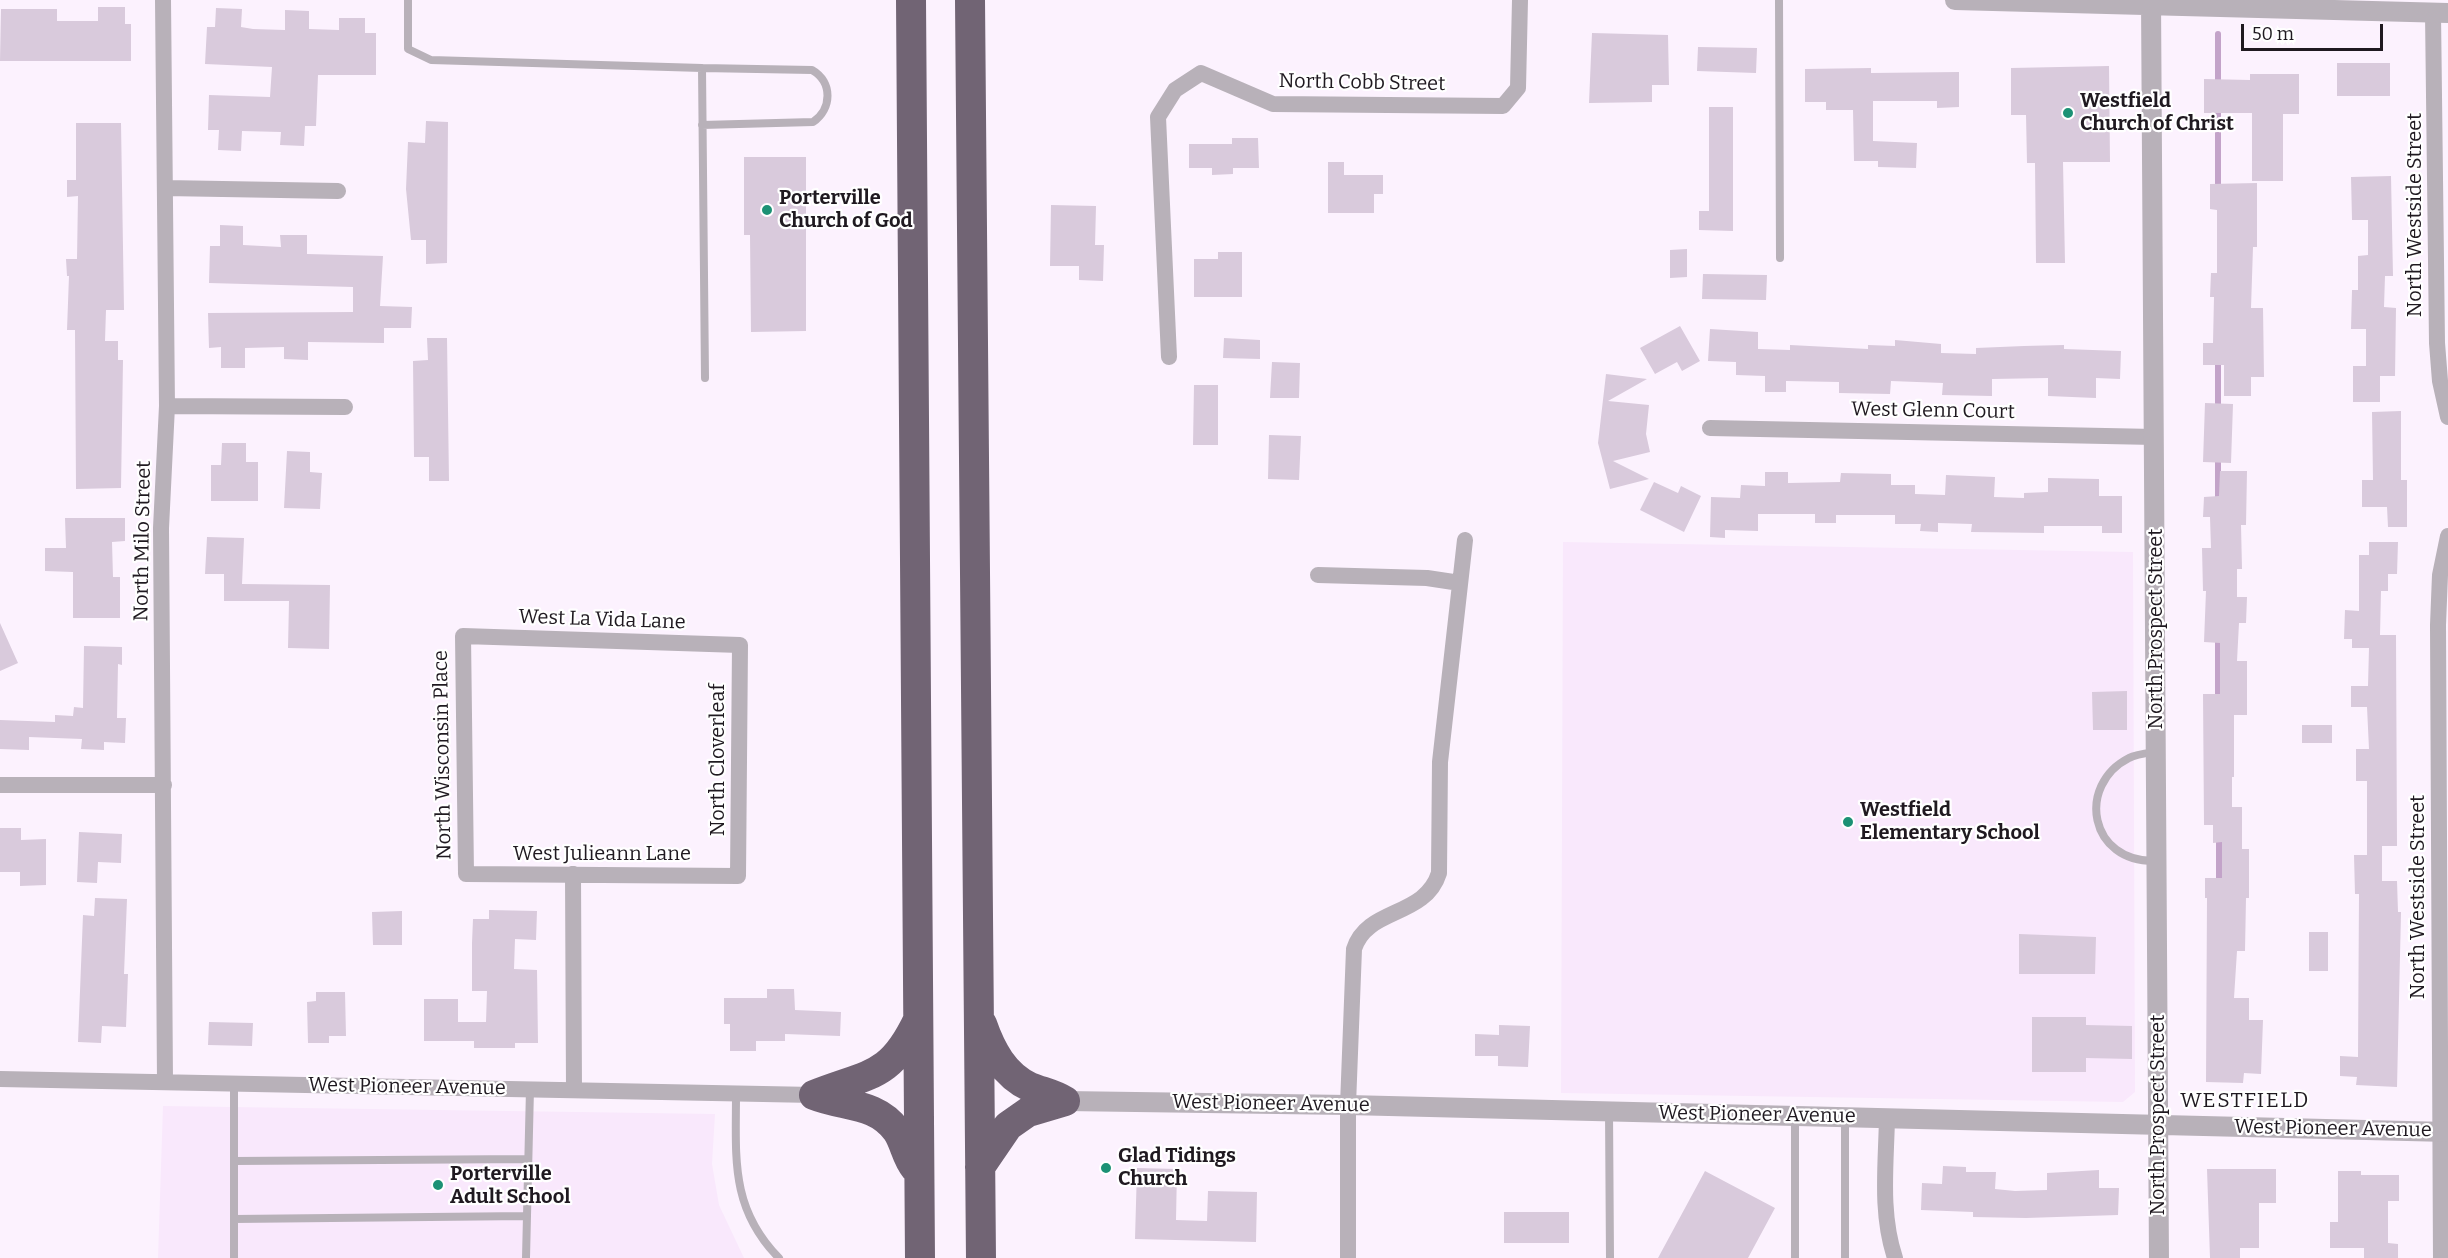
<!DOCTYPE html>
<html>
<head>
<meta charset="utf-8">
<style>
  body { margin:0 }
  #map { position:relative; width:2448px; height:1258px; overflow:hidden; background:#fcf2fe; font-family:Bitter,serif }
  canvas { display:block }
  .scale { position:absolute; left:2241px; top:24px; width:142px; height:27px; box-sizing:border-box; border:3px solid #1f1920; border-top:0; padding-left:8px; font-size:18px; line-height:21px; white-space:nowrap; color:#1f1920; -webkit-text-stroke:4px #fff; paint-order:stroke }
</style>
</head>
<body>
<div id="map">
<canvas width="2448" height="1258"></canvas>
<div class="scale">50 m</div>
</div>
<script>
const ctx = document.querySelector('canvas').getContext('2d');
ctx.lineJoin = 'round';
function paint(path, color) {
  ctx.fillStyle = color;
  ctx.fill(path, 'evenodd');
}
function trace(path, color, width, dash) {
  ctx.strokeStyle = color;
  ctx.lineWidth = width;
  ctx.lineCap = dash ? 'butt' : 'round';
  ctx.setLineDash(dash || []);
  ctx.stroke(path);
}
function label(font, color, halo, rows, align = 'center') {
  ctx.font = font + ' Bitter,serif';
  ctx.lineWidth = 4.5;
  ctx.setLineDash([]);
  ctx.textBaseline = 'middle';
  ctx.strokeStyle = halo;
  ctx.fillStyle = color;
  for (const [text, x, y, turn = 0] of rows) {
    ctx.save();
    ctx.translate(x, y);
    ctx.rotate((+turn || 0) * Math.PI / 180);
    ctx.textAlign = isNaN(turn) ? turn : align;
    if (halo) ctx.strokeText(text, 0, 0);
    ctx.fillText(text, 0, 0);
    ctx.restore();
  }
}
const built = new Path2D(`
  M1563,542L2133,552L2135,1092L2123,1102L1561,1093Z
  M163,1106L715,1114L712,1164L719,1205L744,1258H158Z`);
const stream = new Path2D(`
  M2218,34V87
  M2218,106V192
  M2218,358V411
  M2218,457V504
  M2218,637V702
  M2219,835V885`);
const building = new Path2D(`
  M98,7H125V24H131V61H0L1,9H57V21H98Z
  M216,8L242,9L241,27L253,29L285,30V10L309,11V29L339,30V18H365V33H376V75H318L316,126H305L304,146L280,145L281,132L242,131L241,151L218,150L219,130H208L209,95L270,97L272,67L205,64L207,27H215Z
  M1592,33L1668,35L1669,85H1652V102L1589,103Z
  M1698,47L1757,48L1756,73L1697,71Z
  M2337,63H2390V96H2337Z
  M2109,66L2110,162H2063L2065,263H2036L2035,163H2027L2026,115H2011V68Z
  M1871,68V73L1959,72V107L1937,108V101H1873V141L1917,143L1916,168L1878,167V161H1854L1853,110H1826V102H1805V69Z
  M2250,74H2299V114H2283V181H2252V113H2204V79L2250,80Z
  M1709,107H1733V231L1699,230V211H1709Z
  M426,121L448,122L447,263L426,264V240H411L406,189L408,142L425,143Z
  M76,123H121L124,310H106L105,341H118V360H123L121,488L76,489L75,330H67L69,276H67L66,259H77L78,196L67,197V180H76Z
  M1232,138H1258L1259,168H1233V174L1212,175V168H1189V144H1232Z
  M744,157H806V331L751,332L750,235H744Z
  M1328,162H1344V175H1383V194H1374V213H1328Z
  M2391,176L2393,276H2385L2384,307L2396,308L2395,376H2380V402H2353V366H2366V329H2351L2352,290H2358V256L2368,255V220H2352L2351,177Z
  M2257,183V247H2253L2251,308H2263L2264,377H2251V396H2224V365H2203V343H2213L2214,297H2210L2211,273H2217V210L2210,209V184Z
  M1051,205L1096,206L1095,245H1104L1103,281L1079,280V266H1050Z
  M220,225L243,226V245L281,247L280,235H307V254L383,256L380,306L412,307L411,328H384V343L308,342V360L284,359V347L245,348V368H221V347L209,348L208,313L353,312V287L209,283L210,246H220Z
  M1687,249V277L1670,278V250Z
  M1218,252H1242V297H1194V259H1218Z
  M1703,274L1767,275L1766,300L1702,299Z
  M1680,326L1700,361L1682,371L1677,362L1655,374L1640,348Z
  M1710,329L1758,332V349L1790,350V345L1868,349V345L1895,346V340L1941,344V353L1976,354V348L2024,346L2064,345V349L2121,351L2120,379L2096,378V398L2048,396V378L1992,379V396L1942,395L1943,383L1891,381L1890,394L1839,393V382L1786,381V392H1765V376L1736,375V362L1708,361Z
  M427,338H447L449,481H429V457H414L413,361L428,360Z
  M1224,338L1260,340V359L1223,358Z
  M1272,362L1300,363L1299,398H1270Z
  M1606,374L1647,379L1608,401L1649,405L1646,434L1650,452L1613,461L1649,479L1610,489L1598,443Z
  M1194,385H1218V445H1193Z
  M2205,403L2233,404L2231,463L2203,462Z
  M2401,411V480H2407V527H2388L2387,507H2362V480H2373L2372,412Z
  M1269,435L1301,436L1299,480L1268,479Z
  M222,443H246V462H258V501H211V465H221Z
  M287,451L310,452V472L322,473L320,509L284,508Z
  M2220,471H2247L2246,525H2241L2242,569H2237V597H2247L2246,623H2239L2237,661H2247V715H2234V777H2232V807H2242V849H2249V898H2246L2245,951H2237L2234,998H2249V1020H2263L2261,1074L2244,1073L2243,1083L2206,1082L2207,898H2205V878H2222V842L2213,843V825H2204L2203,694H2220V643L2204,642L2206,591H2203L2202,548H2211L2210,517H2203L2204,497L2219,496Z
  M1765,472H1788V483L1840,482L1841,473L1891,474V485H1915V494L1945,495L1946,475L1995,477L1994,497L2024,498V493L2048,492V478L2099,479V496H2122V533H2102V526H2044V533L1971,532L1972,524L1938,523V532L1920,531L1921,524H1895V515H1836V523H1815V514H1758V531L1725,530V538L1710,537L1711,497L1740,498L1741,485L1765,486Z
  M1654,482L1678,493L1681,486L1701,496L1684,532L1640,510Z
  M65,518H125V541L112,542L113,577H120V618H73V572L45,571V548H66Z
  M207,537L244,538L242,584L330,585L329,649L288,648L289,601H224V574H205Z
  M2369,542H2398L2397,574H2388V591H2381L2380,635H2396L2397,846H2382V881H2397L2398,912H2401L2397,1087L2356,1085L2357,1077L2340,1076V1056L2358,1057L2359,894H2355L2354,855H2367V781H2356V749H2369L2367,707H2351V686H2368L2369,648H2352V639H2344L2345,610L2359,611V555H2369Z
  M0,623L18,663L0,671Z
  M84,646L122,647V665L118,664L117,718H126L125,743L104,742V750L81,749L82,739L29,737V750L0,749V720L55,722V715L73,716L74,707L83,708Z
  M2127,691V730H2093L2092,692Z
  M2302,725H2332V743H2302Z
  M0,828H21V840L46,839V885L20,886V872H0Z
  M79,832L122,834L121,863L98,862L97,883L77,882Z
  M95,898L127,899L124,974H128L126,1027L102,1026L101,1043L78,1042L83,915L94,916Z
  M489,910L537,911L536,940L515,939L514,969L537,970L538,1043H515V1048H474V1041H424V999H458V1022H486L487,991H472V943L473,919H489Z
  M402,911V945H373L372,912Z
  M2309,932H2328V971H2309Z
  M2019,934L2096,937L2095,974H2019Z
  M767,989H794L795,1010L841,1012L840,1036L785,1034V1041H756V1051H730V1024H724V998H767Z
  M316,992H345L346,1036H329V1043H308L307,1002L316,1001Z
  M2032,1017H2086V1025L2132,1026V1059L2086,1058V1072H2032Z
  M209,1022L253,1023L252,1046L208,1045Z
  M1499,1025L1530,1026L1528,1067L1498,1066V1056H1475V1034L1499,1035Z
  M1943,1166L1966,1167V1172H1996L1995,1189L2015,1191L2047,1190V1173L2099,1170V1188H2119L2118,1215L2026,1218L1973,1217V1212L1921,1210L1922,1183L1942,1184Z
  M1137,1168L1177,1169L1176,1220L1207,1221L1208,1191L1257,1192L1256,1242L1135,1239Z
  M2207,1169H2276V1203H2259V1248H2240V1258H2210Z
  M1705,1171L1775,1208L1748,1258H1658Z
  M2338,1171H2361V1175H2399V1201H2388V1243L2398,1244V1258H2364V1248H2330V1222H2338Z
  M1504,1212H1569V1243H1504Z`);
const service = new Path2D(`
  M408,0V49L431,60L702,68L705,378
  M1779,0L1780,258
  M702,68L812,70C833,82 832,109 813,122L702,125
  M2156,861C2089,863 2076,785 2129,758C2136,754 2148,753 2156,752
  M736,1094C736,1158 730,1208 779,1258
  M1609,1111L1610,1258
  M1845,1117V1258
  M234,1161L528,1159
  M234,1219L527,1216
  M234,1258V1084
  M526,1258L530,1089
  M1795,1258V1117`);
const minor = new Path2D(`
  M163,0L167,406L161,528L165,1082
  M2433,13L2437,343L2440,381L2448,417
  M165,188L338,191
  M1169,357L1158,117L1175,90L1201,73L1273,104L1503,106L1518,88L1520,0
  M167,406L345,407
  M1710,428L2155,437
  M1318,575L1427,578L1460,583
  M463,636L740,645L738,876L466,874Z
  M0,785H164
  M573,874L574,1090
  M0,1079L814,1095
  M1887,1118C1886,1166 1880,1213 1895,1258
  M1348,1258V1105L1354,949C1367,907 1425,918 1439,873L1440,762L1465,540
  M2441,1258L2438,625L2440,575L2448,536`);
const tertiary = new Path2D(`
  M1955,0L2448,13
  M2151,0L2159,1258
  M1065,1101L1348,1105L2448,1132`);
const motorway = new Path2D(`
  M911,0L920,1258
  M970,0L981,1258
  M982,1024C991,1050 1004,1075 1030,1087C1042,1092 1054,1094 1065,1101
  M814,1095C844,1107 876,1102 897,1131C905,1143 906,1157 915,1168
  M814,1095C869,1073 890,1079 918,1020
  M980,1167L1008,1126L1028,1112L1065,1101`);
const markers = [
  [2068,113,6,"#1c9175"],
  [767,210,6,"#1c9175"],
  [1848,822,6,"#1c9175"],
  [1106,1168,6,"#1c9175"],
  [438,1185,6,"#1c9175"]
];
const streetNames = [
  ["North Cobb Street",1362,83,1],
  ["North Westside Street",2415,215,-90],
  ["West Glenn Court",1933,411,1],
  ["North Milo Street",143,541,-89],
  ["West La Vida Lane",602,620,2],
  ["North Prospect Street",2156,629,-90],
  ["North Wisconsin Place",443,755,-91],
  ["North Cloverleaf",718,760,-90],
  ["West Julieann Lane",602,854],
  ["North Westside Street",2418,897,-90],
  ["West Pioneer Avenue",407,1087,1],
  ["West Pioneer Avenue",1271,1104,1],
  ["West Pioneer Avenue",1757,1115,1],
  ["North Prospect Street",2158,1115,-90],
  ["West Pioneer Avenue",2333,1129,1]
];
const poiNames = [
  ["Westfield",2080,101],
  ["Church of Christ",2080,124],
  ["Porterville",779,198],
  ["Church of God",779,221],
  ["Westfield",1860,810],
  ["Elementary School",1860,833],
  ["Glad Tidings",1118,1156],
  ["Church",1118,1179],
  ["Porterville",450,1174],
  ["Adult School",450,1197]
];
const neighbourhoodNames = [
  ["WESTFIELD",2245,1101]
];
paint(built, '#f9e8fc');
trace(stream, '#c3a3c9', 6);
paint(building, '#d9cadc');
trace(service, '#b8b1b9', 8);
trace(minor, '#b8b1b9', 16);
trace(tertiary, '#b8b1b9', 20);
trace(motorway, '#716474', 30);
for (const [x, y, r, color] of markers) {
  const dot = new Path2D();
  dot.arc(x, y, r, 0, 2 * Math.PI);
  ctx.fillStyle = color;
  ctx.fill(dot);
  trace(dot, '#fff', 2);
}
label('20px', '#1f1920', '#fff', streetNames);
label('bold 20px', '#1f1920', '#fff', poiNames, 'left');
ctx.letterSpacing = '1.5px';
label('21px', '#1f1920', '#fff', neighbourhoodNames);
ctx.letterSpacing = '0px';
</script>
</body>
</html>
